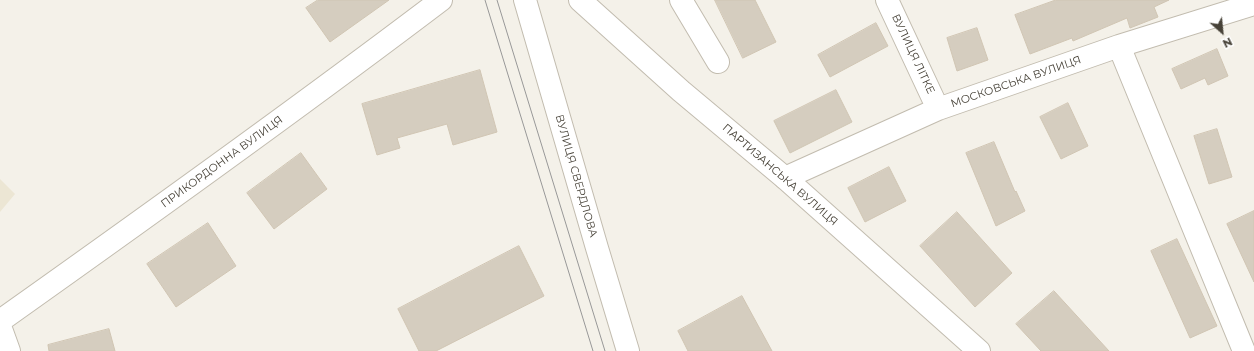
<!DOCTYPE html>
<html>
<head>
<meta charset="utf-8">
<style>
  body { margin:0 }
  #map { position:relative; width:1254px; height:351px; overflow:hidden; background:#f4f1e9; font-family:Montserrat,sans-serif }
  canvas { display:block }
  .north { position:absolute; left:1202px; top:12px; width:40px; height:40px; -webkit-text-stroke:3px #fff; paint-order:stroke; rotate:153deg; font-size:11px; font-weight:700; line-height:16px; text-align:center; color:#474238 }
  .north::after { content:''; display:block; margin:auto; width:14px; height:18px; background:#474238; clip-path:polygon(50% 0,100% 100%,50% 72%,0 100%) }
</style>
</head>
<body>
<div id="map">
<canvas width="1254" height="351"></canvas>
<div class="north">N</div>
</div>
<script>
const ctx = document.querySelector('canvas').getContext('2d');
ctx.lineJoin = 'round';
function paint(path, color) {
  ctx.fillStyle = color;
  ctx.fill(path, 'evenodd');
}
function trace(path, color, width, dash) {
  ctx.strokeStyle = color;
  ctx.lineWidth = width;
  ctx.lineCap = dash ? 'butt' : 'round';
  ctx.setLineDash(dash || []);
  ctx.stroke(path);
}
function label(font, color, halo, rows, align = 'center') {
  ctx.font = font + ' Montserrat,sans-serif';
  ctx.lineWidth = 3;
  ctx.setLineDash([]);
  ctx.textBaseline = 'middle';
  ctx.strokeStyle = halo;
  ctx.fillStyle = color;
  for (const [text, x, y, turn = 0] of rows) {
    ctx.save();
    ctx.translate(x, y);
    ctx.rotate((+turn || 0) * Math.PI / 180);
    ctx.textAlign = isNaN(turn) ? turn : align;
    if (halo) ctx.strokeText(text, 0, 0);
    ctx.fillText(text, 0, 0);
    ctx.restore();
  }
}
const education = new Path2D(`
  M0,179L15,194L0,212Z`);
const building = new Path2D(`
  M318,0H389L330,42L306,8Z
  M715,0H755L776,42L743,58Z
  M1056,0H1169L1154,7L1158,17L1130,28L1127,18L1073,41L1072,38L1030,54L1015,15Z
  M876,23L888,46L830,77L818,55Z
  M977,28L988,60L957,71L947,38Z
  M1217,49L1228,76L1208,85L1205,78L1181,89L1172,69Z
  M480,70L497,132L453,145L447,124L397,138L400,148L377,155L362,104Z
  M836,90L852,122L790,153L774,121Z
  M1068,103L1088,146L1061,159L1040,117Z
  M1217,129L1232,177L1209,184L1194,136Z
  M994,142L1015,192L1016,191L1025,211L996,226L966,153Z
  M301,153L327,189L274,229L247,193Z
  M889,167L906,201L865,222L848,188Z
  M1254,211V282L1227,224Z
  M957,212L1012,273L975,307L920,246Z
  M208,223L236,266L176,307L147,264Z
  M1177,239L1217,326L1190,338L1151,251Z
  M519,246L544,296L436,351H419L398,309Z
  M1054,291L1109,351H1041L1016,324Z
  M742,296L772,351H688L678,331Z
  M109,329L115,351H49L48,345Z`);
const minor = new Path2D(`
  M681,0L718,62
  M887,0L938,109
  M1119,46L1244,351
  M785,178L938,109L1119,46L1254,4
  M0,321C148,216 296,110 441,0
  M0,326L9,351`);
const tertiary = new Path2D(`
  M525,0L597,248L628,351
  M580,0L681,91L785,178L979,351`);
const tram = new Path2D(`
  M485,0L593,351
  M497,0L605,351`);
const streetNames = [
  ["ВУЛИЦЯ ЛІТКЕ",913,54,65],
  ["МОСКОВСЬКА ВУЛИЦЯ",1016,82,-19],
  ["ПРИКОРДОННА ВУЛИЦЯ",222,162,-36],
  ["ПАРТИЗАНСЬКА ВУЛИЦЯ",780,175,41],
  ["ВУЛИЦЯ СВЕРДЛОВА",576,176,74]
];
paint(education, '#ece6d4');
paint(building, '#d5cdbf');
trace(building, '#d0c5b3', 1);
trace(minor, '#c2bcaf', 24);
trace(tertiary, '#c2bcaf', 24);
trace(minor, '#fff', 22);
trace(tertiary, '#fff', 22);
trace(tram, '#989898', 1);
label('11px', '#474238', '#fff', streetNames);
</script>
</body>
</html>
